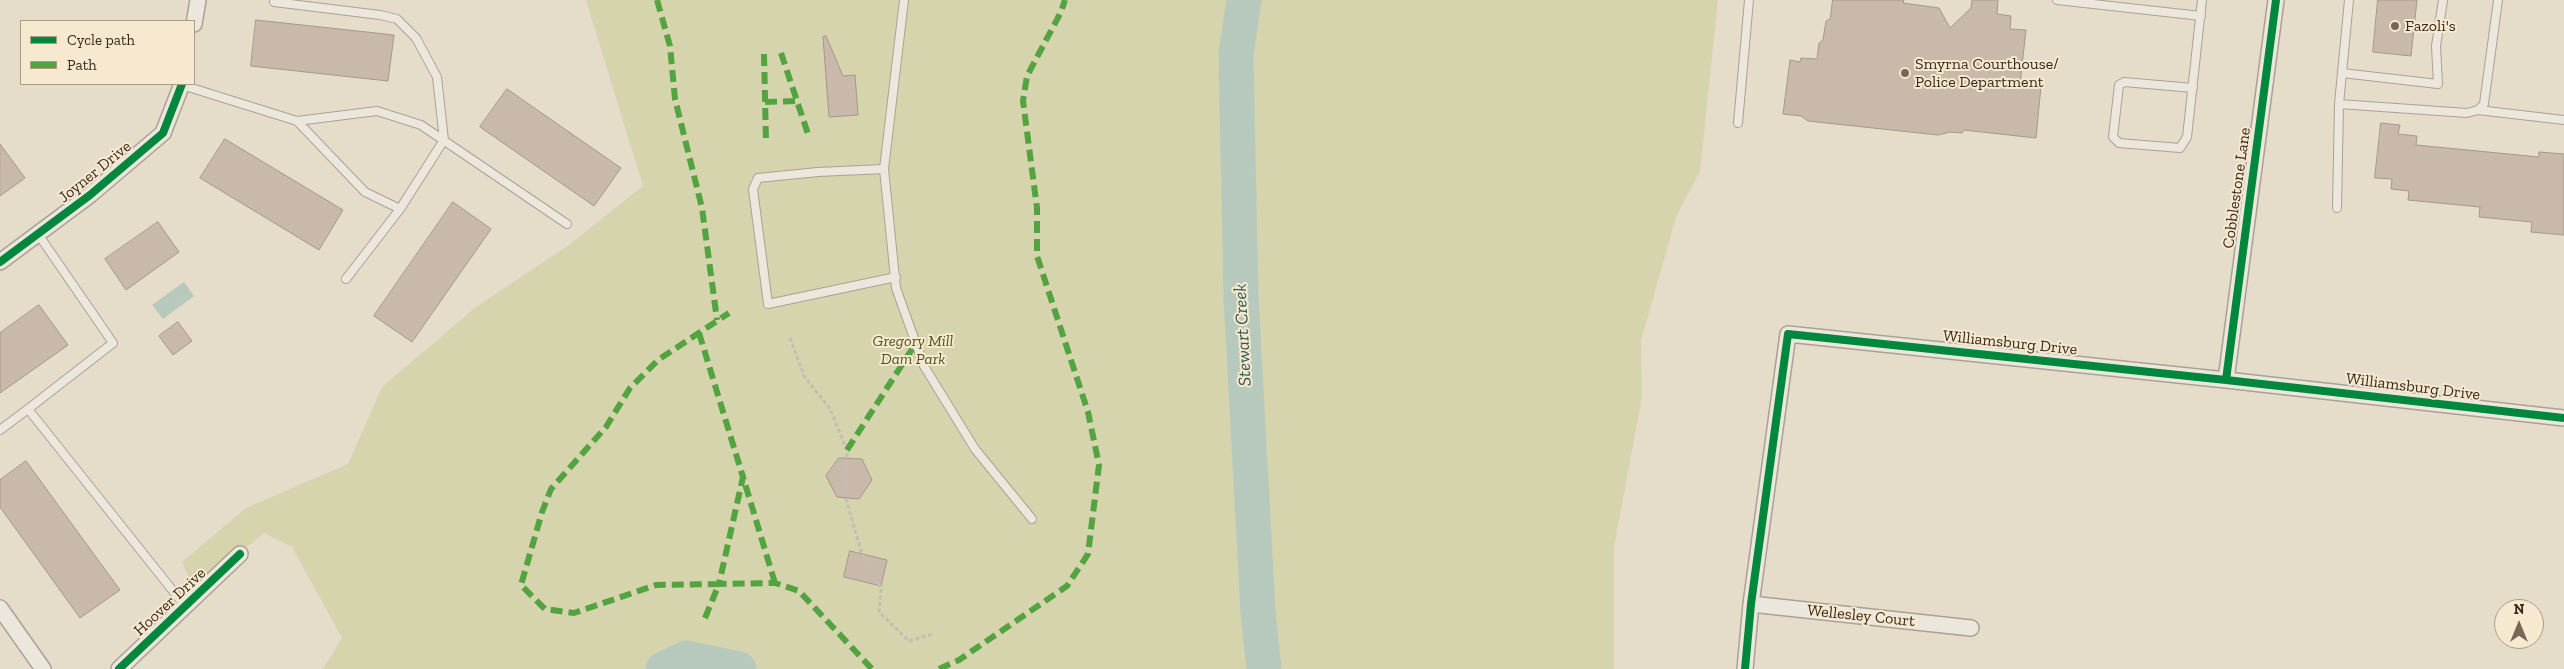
<!DOCTYPE html>
<html>
<head>
<meta charset="utf-8">
<style>
  body { margin:0 }
  #map { position:relative; width:2564px; height:669px; overflow:hidden; background:#e5dcca; font-family:"Zilla Slab",serif }
  canvas { display:block }
  .legend { position:absolute; left:20px; top:20px; width:175px; height:65px; box-sizing:border-box; background:#f7e9cf; border:1px solid #ab9c87; margin:0; padding:6px 9px; list-style:none; font-size:15px; color:#38281c }
  .legend li { display:flex; align-items:center; gap:10px; height:25px }
  .legend b { width:25px; border:1px solid #ab9c87 }
  .north { position:absolute; left:2494px; top:599px; width:50px; height:50px; box-sizing:border-box; background:#f7e9cf; border:1px solid #ab9c87; border-radius:50%; rotate:0deg; font-size:14px; font-weight:700; line-height:20px; text-align:center; color:#38281c }
  .north::after { content:''; display:block; margin:auto; width:18px; height:22px; background:#756759; clip-path:polygon(50% 0,100% 100%,50% 72%,0 100%) }
</style>
</head>
<body>
<div id="map">
<canvas width="2564" height="669"></canvas>
<ul class="legend">
<li><b style="height:6px;background:#00873e"></b>Cycle path</li>
<li><b style="height:6px;background:#53a341"></b>Path</li>
</ul>
<div class="north">N</div>
</div>
<script>
const ctx = document.querySelector('canvas').getContext('2d');
ctx.lineJoin = 'round';
function paint(path, color) {
  ctx.fillStyle = color;
  ctx.fill(path, 'evenodd');
}
function trace(path, color, width, dash) {
  ctx.strokeStyle = color;
  ctx.lineWidth = width;
  ctx.lineCap = dash ? 'butt' : 'round';
  ctx.setLineDash(dash || []);
  ctx.stroke(path);
}
function label(font, color, halo, rows, align = 'center') {
  ctx.font = font + ' "Zilla Slab",serif';
  ctx.lineWidth = 4;
  ctx.setLineDash([]);
  ctx.textBaseline = 'middle';
  ctx.strokeStyle = halo;
  ctx.fillStyle = color;
  for (const [text, x, y, turn = 0] of rows) {
    ctx.save();
    ctx.translate(x, y);
    ctx.rotate((+turn || 0) * Math.PI / 180);
    ctx.textAlign = isNaN(turn) ? turn : align;
    if (halo) ctx.strokeText(text, 0, 0);
    ctx.fillText(text, 0, 0);
    ctx.restore();
  }
}
const green = new Path2D(`
  M586,0H1718L1700,171L1676,217L1641,340L1642,397L1614,547V669H323L342,638L292,547L264,533L195,590L182,562L246,508L348,464L382,387L476,307L569,245L643,186Z`);
const water = new Path2D(`
  M184,282L194,296L163,319L152,305Z`);
const river = new Path2D(`
  M1244,0L1236,54L1241,298L1258,611L1264,669
  M663,669L686,658L739,669`);
const building = new Path2D(`
  M1833,0H1904L1903,3L1939,8L1950,28L1971,8L1972,0H1998L1997,14L2011,16L2010,29L2026,30L2020,84L2041,86L2036,138L1964,130L1962,133L1950,132L1938,135L1808,121L1801,116L1783,114L1790,60L1800,62L1801,58L1817,59L1819,43L1823,40L1826,21L1830,19Z
  M2378,0H2417L2411,56L2373,52Z
  M256,20L394,35L388,81L251,66Z
  M826,36L843,76L855,75L858,115L829,117L823,37Z
  M507,89L621,168L594,206L480,127Z
  M2381,123L2400,125L2398,134L2417,136L2416,145L2539,157V152L2564,154V235L2531,232L2532,222L2479,217L2480,207L2408,200L2409,191L2391,189L2392,179L2375,178Z
  M225,139L343,210L319,250L200,178Z
  M0,144L25,178L0,196Z
  M453,202L491,229L412,342L374,316Z
  M158,222L179,252L126,290L105,259Z
  M39,305L68,345L0,393V333Z
  M178,322L192,341L173,355L159,336Z
  M839,458L862,459L872,480L859,499L837,497L826,476Z
  M26,461L120,590L80,618L0,507V480Z
  M850,551L887,560L881,586L844,577Z`);
const path = new Path2D(`
  M790,338L804,376L830,409L847,450L846,499L862,554L881,589L879,612L909,641L933,634`);
const service = new Path2D(`
  M904,0L884,169L896,288L924,366L975,449L1032,519
  M2057,0L2201,16
  M274,2L380,15L397,19L416,38L437,77L444,140L400,209
  M2342,73L2438,84L2436,46L2443,0
  M182,85L297,121L377,111L421,125L567,224
  M2193,88L2124,82L2119,85L2113,137L2119,143L2180,148L2187,137L2202,0
  M2339,104L2349,0
  M2478,110L2564,120
  M297,121L365,192L400,209L346,279
  M1738,123L1749,0
  M884,169L818,172L758,178L753,189L768,304L896,277
  M2337,208L2339,104L2467,113L2478,110L2484,104L2498,0
  M38,234L113,343L28,409L185,606
  M0,430L28,409`);
const minor = new Path2D(`
  M194,24L198,0
  M0,262L90,195L163,133L182,84
  M2226,380L2276,0
  M1751,604L1971,628
  M0,608L43,669
  M119,669L240,554
  M1745,669L1751,604L1788,334L2226,380L2564,418`);
const quiet = new Path2D(`
  M657,0L670,46L675,99L702,208L717,320
  M781,53L809,137
  M764,54L766,141
  M765,102L797,101
  M699,333L743,477
  M847,450L916,343
  M775,583L743,477L719,584L775,583L799,591L872,669
  M705,618L719,584L656,585L574,613L545,609L521,585L542,512L551,489L606,427L630,388L658,360L729,313
  M939,669L959,660L1067,586L1088,554L1099,465L1088,412L1037,256V208L1023,101L1027,76L1061,12L1065,0`);
const cycleway = new Path2D(`
  M0,262L90,195L163,133L182,84
  M2226,380L2276,0
  M119,669L240,554
  M1745,669L1751,604L1788,334L2226,380L2564,418`);
const markers = [
  [2395,26,5,"#756759"],
  [1905,73,5,"#756759"]
];
const poiNames = [
  ["Fazoli's",2405,26],
  ["Smyrna Courthouse/",1915,64],
  ["Police Department",1915,82]
];
const streetNames = [
  ["Joyner Drive",95,172,-39],
  ["Cobblestone Lane",2237,188,-82],
  ["Williamsburg Drive",2010,343,6],
  ["Williamsburg Drive",2413,387,7],
  ["Hoover Drive",170,602,-43],
  ["Wellesley Court",1861,616,6]
];
const parkNames = [
  ["Gregory Mill",913,341],
  ["Dam Park",913,359]
];
const waterNames = [
  ["Stewart Creek",1243,335,-93]
];
paint(green, '#d6d4ac');
paint(water, '#b7c9bd');
trace(river, '#b7c9bd', 35);
paint(building, '#c8b9ab');
trace(building, '#a5978a', 1);
trace(service, '#aaa194', 10);
trace(minor, '#aaa194', 18);
trace(path, '#c5bdb3', 3, [4, 2.5]);
trace(service, '#ece7dd', 8);
trace(minor, '#ece7dd', 15);
trace(quiet, '#53a341', 6, [12, 6]);
trace(cycleway, '#00873e', 8);
for (const [x, y, r, color] of markers) {
  const dot = new Path2D();
  dot.arc(x, y, r, 0, 2 * Math.PI);
  ctx.fillStyle = color;
  ctx.fill(dot);
  trace(dot, '#f7e9cf', 2);
}
label('16px', '#38281c', '#f7e9cf', poiNames, 'left');
label('16px', '#38281c', '#f7e9cf', streetNames);
label('italic 16px', '#4b5522', '#f7e9cf', parkNames);
label('italic 18px', '#2b5853', '#f7e9cf', waterNames);
</script>
</body>
</html>
